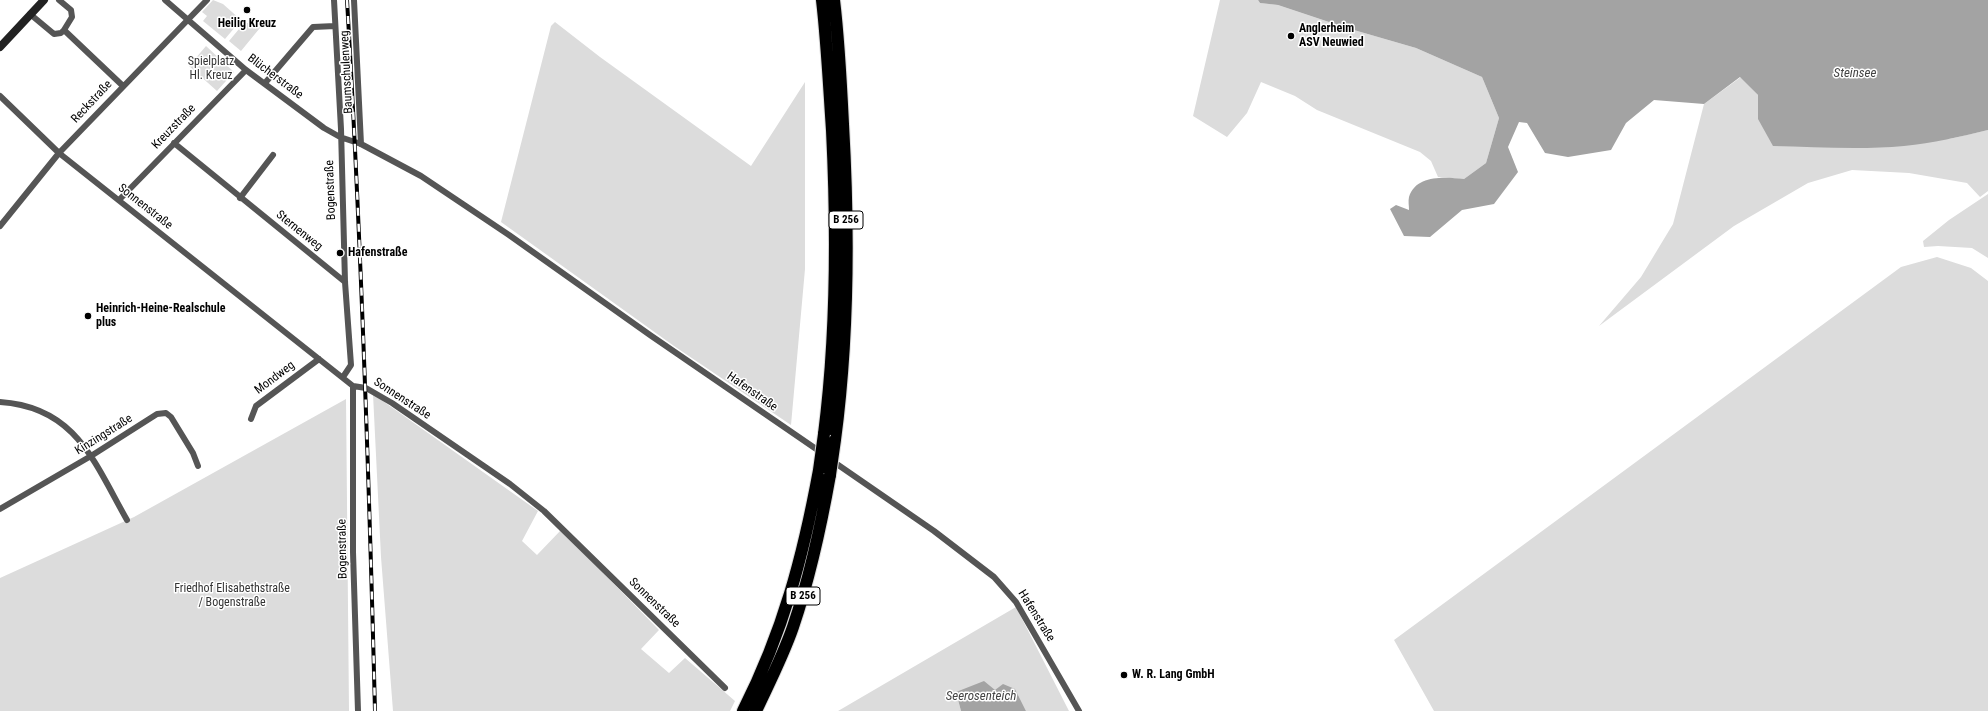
<!DOCTYPE html>
<html>
<head>
<meta charset="utf-8">
<style>
  body { margin:0 }
  canvas { display:block; background:#fff }
</style>
</head>
<body>
<canvas width="1988" height="711"></canvas>
<script>
const ctx = document.querySelector('canvas').getContext('2d');
ctx.lineJoin = 'round';
function paint(path, color) {
  ctx.fillStyle = color;
  ctx.fill(path, 'evenodd');
}
function trace(path, color, width, dash) {
  ctx.strokeStyle = color;
  ctx.lineWidth = width;
  ctx.lineCap = dash ? 'butt' : 'round';
  ctx.setLineDash(dash || []);
  ctx.stroke(path);
}
function label(font, color, halo, rows, align = 'center') {
  ctx.font = font + ' "Roboto Condensed",sans-serif';
  ctx.lineWidth = 3;
  ctx.setLineDash([]);
  ctx.textBaseline = 'middle';
  ctx.strokeStyle = halo;
  ctx.fillStyle = color;
  for (const [text, x, y, turn = 0] of rows) {
    ctx.save();
    ctx.translate(x, y);
    ctx.rotate((+turn || 0) * Math.PI / 180);
    ctx.textAlign = isNaN(turn) ? turn : align;
    if (halo) ctx.strokeText(text, 0, 0);
    ctx.fillText(text, 0, 0);
    ctx.restore();
  }
}
const green = new Path2D(`
  M213,0L223,4L241,20L225,39L203,21L207,16L202,12Z
  M1220,0H1258L1260,3L1278,5L1347,28L1416,48L1482,77L1499,118L1486,163L1464,179L1438,177L1431,161L1420,152L1317,110L1295,96L1261,82L1247,113L1227,137L1193,116Z
  M555,22L600,57L751,166L805,82V269L791,425L674,346L501,222L551,26Z
  M244,23H264L241,51L229,41Z
  M206,46L234,72L217,91L189,66Z
  M1741,77L1758,95V119L1949,139L1988,130V191L1980,197L1967,183L1909,173L1852,170L1808,183L1734,226L1599,326L1641,277L1673,224L1704,104Z
  M1988,194V258L1972,248L1938,246L1924,247L1923,241L1949,220Z
  M1937,257L1971,268L1988,281V711H1434L1394,640L1901,267Z
  M373,394L538,511L522,541L537,555L561,530L659,630L641,649L669,673L685,658L735,701L730,711H393L381,557Z
  M346,399L349,711H0V578L134,517Z
  M1016,607L1069,711H1026L1015,689L956,692L961,711H838Z`);
const water = new Path2D(`
  M1258,0H1988V130C1960,137 1933,143 1904,146C1861,150 1816,147 1773,146L1758,119V95L1740,77L1704,104L1654,100L1626,123L1611,150L1568,157L1545,153L1527,123L1519,122L1508,147L1518,172L1494,204L1462,210L1430,237L1404,236L1390,209L1396,205L1409,210C1409,206 1408,201 1409,197C1416,174 1446,177 1464,179L1486,163L1499,118L1482,77L1416,48L1347,28L1278,5L1260,3Z
  M984,681L995,690L1003,684L1015,689L1026,711H961L956,692Z`);
const street = new Path2D(`
  M59,0L71,10L72,17L64,30
  M165,0L246,70L324,128L340,137L361,144L421,176L509,235L650,335L822,453
  M334,0L341,129L345,282L351,365L343,377
  M354,0L361,144
  M30,14L54,34L61,33L64,30L123,86
  M265,83L313,27L335,26
  M0,96L59,153L353,386L366,388L392,403L510,484L544,511L725,688
  M174,143L345,282
  M240,198L273,155
  M119,200L246,70
  M0,226L59,153L207,0
  M353,386V552L358,711
  M0,402C76,407 94,462 127,520
  M251,419L256,406L319,359
  M831,460L934,531L994,577L1016,602L1079,711
  M0,509L91,456L157,414L166,413L171,417L193,453L198,466`);
const secondary = new Path2D(`
  M0,47L44,0`);
const highway = new Path2D(`
  M822,0C827,43 829,87 832,130C837,231 837,333 824,434
  M834,0C839,41 841,83 843,124C849,229 849,335 835,440
  M743,711C783,632 803,557 819,470
  M756,711C769,683 783,656 793,627C810,577 821,526 830,475`);
const rail = new Path2D(`
  M347,0C361,237 369,474 375,711`);
const highwayBridge = new Path2D(`
  M819,470L824,434
  M830,475L835,440`);
const markers = [
  [247,10,4,"#000"],
  [1291,36,4,"#000"],
  [340,253,4,"#000"],
  [88,316,4,"#000"],
  [1124,675,4,"#000"]
];
const shields = [
  [846,220,34],
  [803,596,34]
];
const shieldNames = [
  ["B 256",846,220],
  ["B 256",803,596]
];
const poiNames = [
  ["Heilig Kreuz",247,24,"center"],
  ["Anglerheim",1299,29],
  ["ASV Neuwied",1299,43],
  ["Hafenstraße",348,253],
  ["Heinrich-Heine-Realschule",96,309],
  ["plus",96,323],
  ["W. R. Lang GmbH",1132,675]
];
const parkNames = [
  ["Spielplatz",211,62],
  ["Hl. Kreuz",211,76],
  ["Friedhof Elisabethstraße",232,589],
  ["/ Bogenstraße",232,603]
];
const streetNames = [
  ["Baumschulenweg",347,72,-93],
  ["Blücherstraße",275,77,37],
  ["Reckstraße",92,102,-47],
  ["Kreuzstraße",174,127,-46],
  ["Bogenstraße",331,190,-92],
  ["Sonnenstraße",145,207,38],
  ["Sternenweg",299,231,39],
  ["Mondweg",275,378,-37],
  ["Hafenstraße",752,392,35],
  ["Sonnenstraße",402,399,33],
  ["Kinzingstraße",104,435,-32],
  ["Bogenstraße",343,549,-91],
  ["Sonnenstraße",654,603,44],
  ["Hafenstraße",1036,616,58]
];
const waterNames = [
  ["Steinsee",1855,74],
  ["Seerosenteich",981,697]
];
paint(green, '#dcdcdc');
paint(water, '#a3a3a3');
trace(highway, '#dbdbdb', 14);
trace(street, '#555', 6);
trace(secondary, '#222', 8);
trace(highway, '#000', 12);
trace(rail, '#000', 4);
trace(rail, '#fff', 2.5, [8]);
trace(highwayBridge, '#dbdbdb', 14, []);
trace(highwayBridge, '#000', 12);
for (const [x, y, r, color] of markers) {
  const dot = new Path2D();
  dot.arc(x, y, r, 0, 2 * Math.PI);
  ctx.fillStyle = color;
  ctx.fill(dot);
  trace(dot, '#fff', 1.5);
}
for (const [x, y, w] of shields) {
  const box = new Path2D();
  box.roundRect(x - w / 2, y - 9, w, 18, 3);
  ctx.fillStyle = '#fff';
  ctx.fill(box);
  trace(box, '#000', 1);
}
label('bold 11px', '#000', null, shieldNames);
label('bold 12px', '#000', '#fff', poiNames, 'left');
label('12px', '#333', '#fff', parkNames);
label('12px', '#000', '#fff', streetNames);
label('italic 13px', '#444', '#fff', waterNames);
</script>
</body>
</html>
